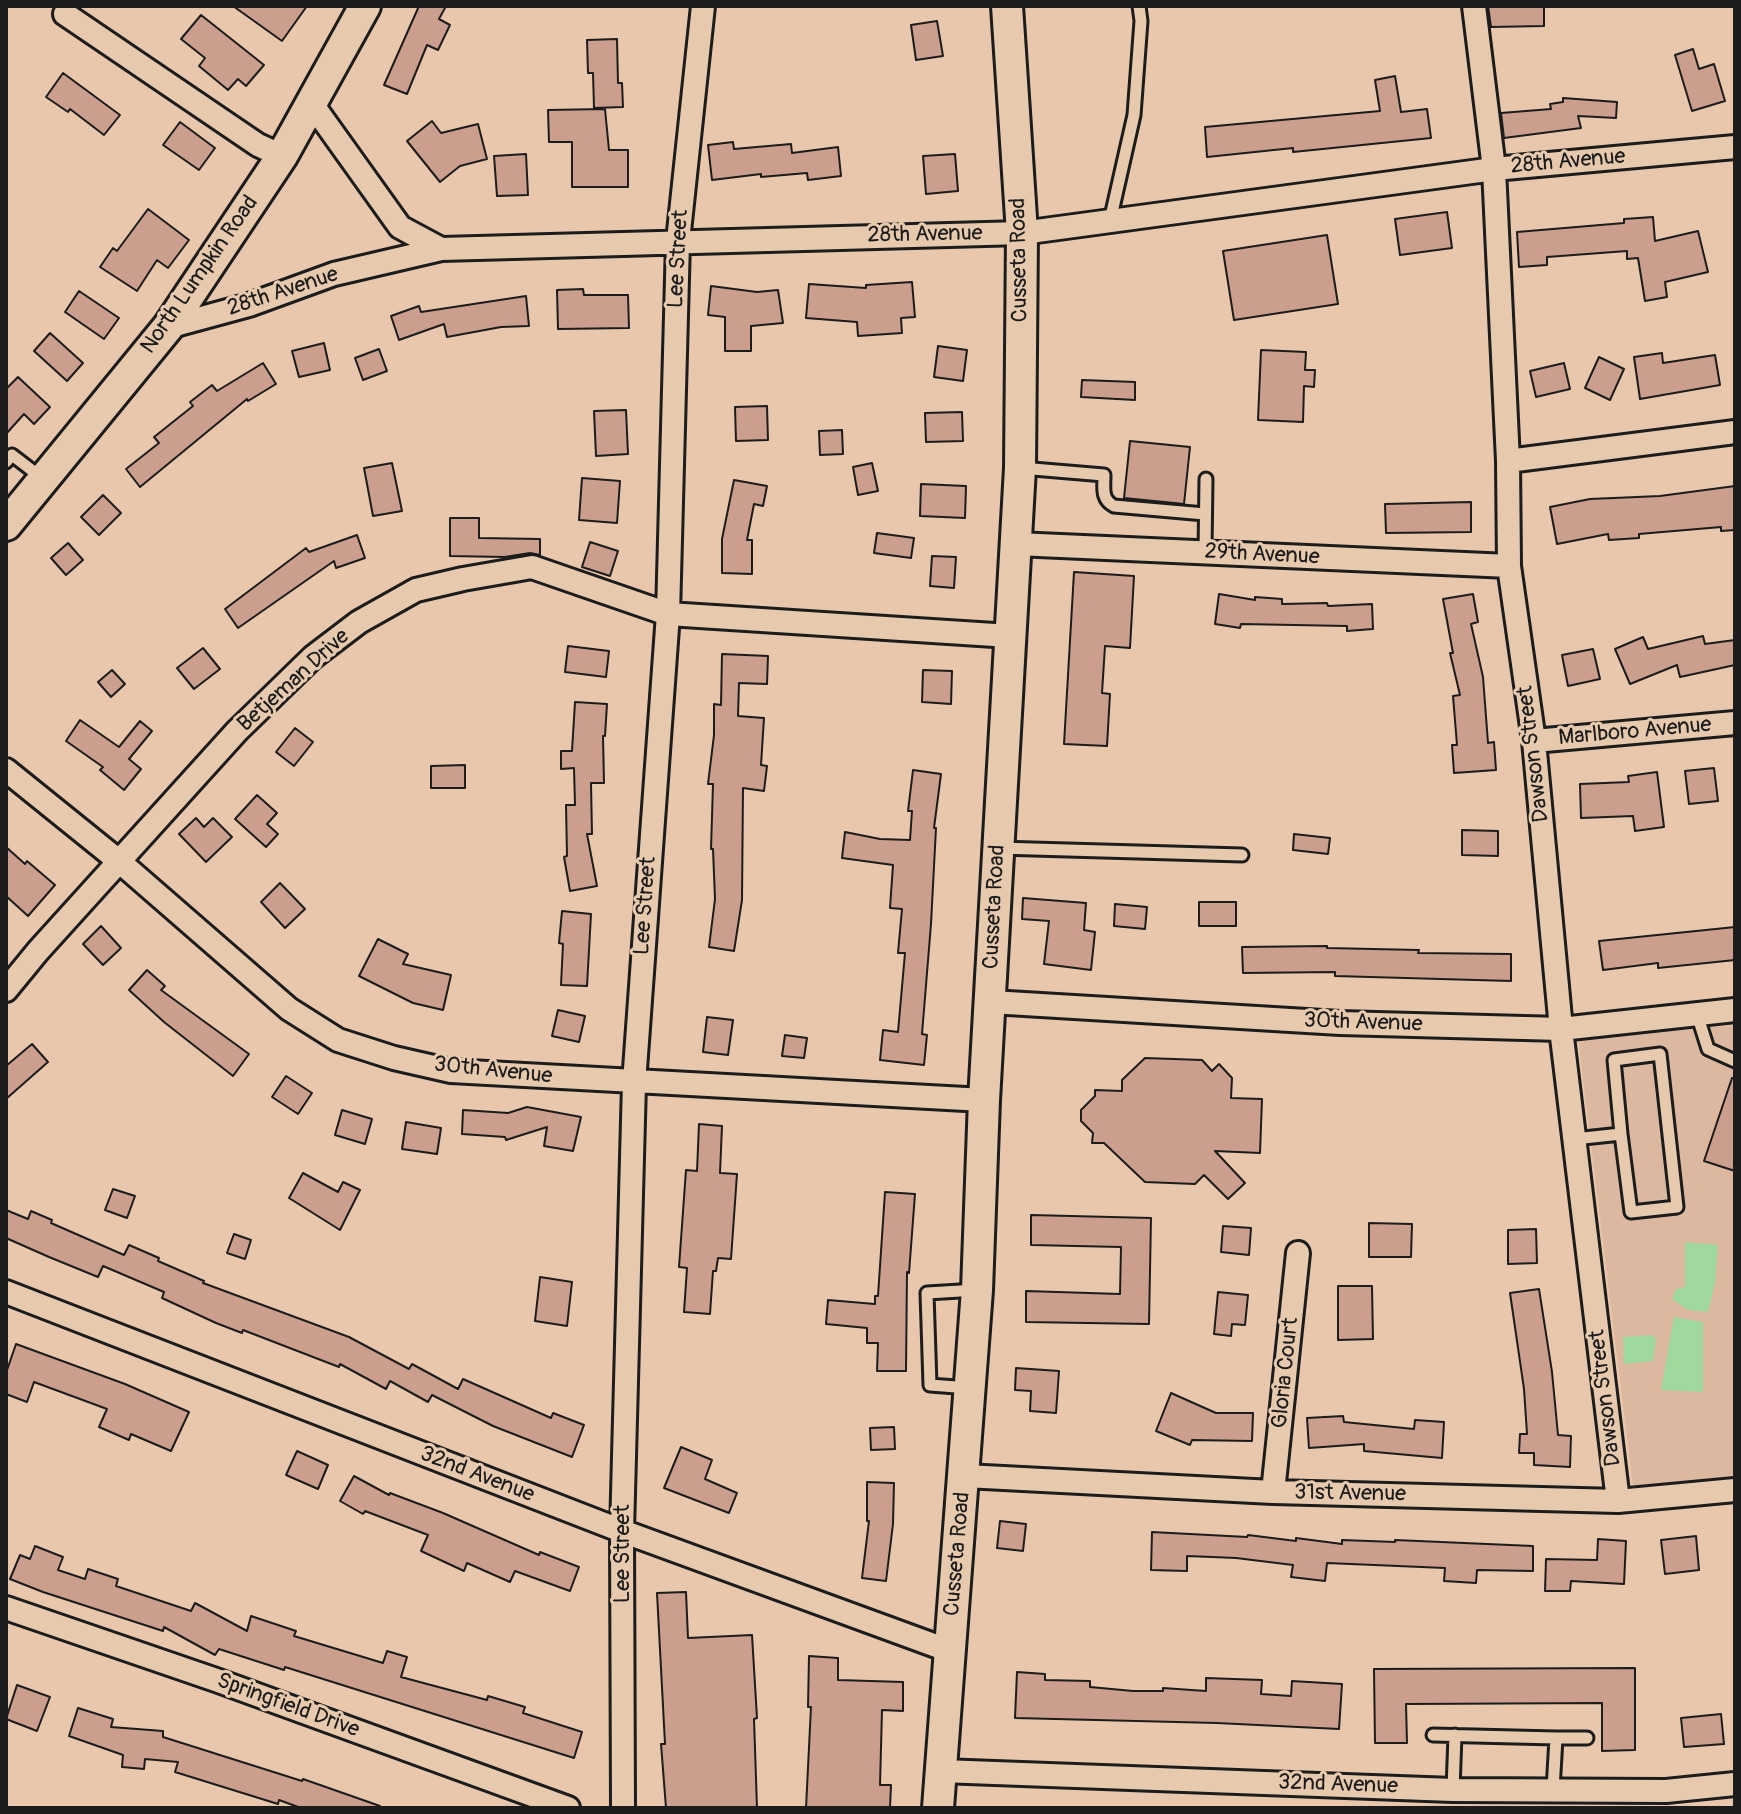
<!DOCTYPE html>
<html>
<head>
<meta charset="utf-8">
<style>
  body { margin:0 }
  #map { position:relative; width:1741px; height:1814px; overflow:hidden; background:#e9c7ad; font-family:Pangolin,sans-serif }
  canvas { display:block }
  .frame { position:absolute; inset:0; border:8px solid #1c1c1c; pointer-events:none }
</style>
</head>
<body>
<div id="map">
<canvas width="1741" height="1814"></canvas>
<div class="frame"></div>
</div>
<script>
const ctx = document.querySelector('canvas').getContext('2d');
ctx.lineJoin = 'round';
function paint(path, color) {
  ctx.fillStyle = color;
  ctx.fill(path, 'evenodd');
}
function trace(path, color, width, dash) {
  ctx.strokeStyle = color;
  ctx.lineWidth = width;
  ctx.lineCap = dash ? 'butt' : 'round';
  ctx.setLineDash(dash || []);
  ctx.stroke(path);
}
function label(font, color, halo, rows, align = 'center') {
  ctx.font = font + ' Pangolin,sans-serif';
  ctx.lineWidth = 6;
  ctx.setLineDash([]);
  ctx.textBaseline = 'middle';
  ctx.strokeStyle = halo;
  ctx.fillStyle = color;
  for (const [text, x, y, turn = 0] of rows) {
    ctx.save();
    ctx.translate(x, y);
    ctx.rotate((+turn || 0) * Math.PI / 180);
    ctx.textAlign = isNaN(turn) ? turn : align;
    if (halo) ctx.strokeText(text, 0, 0);
    ctx.fillText(text, 0, 0);
    ctx.restore();
  }
}
const built = new Path2D(`
  M1735,1025V1476L1633,1486L1578,1039Z`);
const green = new Path2D(`
  M1685,1242L1718,1245L1715,1284L1708,1312L1688,1310L1672,1299L1676,1289L1685,1287Z
  M1674,1317L1703,1322V1392L1661,1390Z
  M1653,1335L1656,1340L1653,1361L1624,1364L1623,1337Z`);
const building = new Path2D(`
  M233,6H307L282,41Z
  M419,6H446L439,19L450,25L438,50L427,45L407,94L384,85Z
  M1488,6H1544V26L1491,27Z
  M201,15L264,65L246,86L238,79L228,90L199,66L205,58L181,39Z
  M937,21L943,56L916,60L911,25Z
  M617,39L618,83H622L623,107L594,108L593,73H588L587,40Z
  M1693,49L1699,69L1714,64L1725,101L1692,111L1675,55Z
  M63,73L120,115L104,135L70,109L68,112L46,97Z
  M1395,76L1401,112L1427,109L1431,138L1293,152V148L1207,157L1205,127L1380,111L1375,80Z
  M1563,98L1617,102L1616,118L1578,116L1581,128L1504,138L1501,113L1551,109L1550,104L1563,102Z
  M605,109L609,150H628V187H572V142H549L548,110Z
  M432,121L441,133L478,124L487,159L460,166L440,182L407,141Z
  M180,122L215,148L199,170L163,145Z
  M733,142L734,149L791,144L792,153L838,147L841,176L808,180L807,173L761,177V174L712,180L708,145Z
  M526,154L528,195L497,196L494,156Z
  M955,154L958,191L926,194L923,156Z
  M148,209L189,240L168,268L157,260L137,291L100,267L113,248L117,251Z
  M1447,212L1452,248L1400,255L1395,219Z
  M1653,217L1655,241L1698,231L1708,272L1665,282L1667,297L1645,301L1638,258L1627,259V251L1547,257V265L1519,267L1517,232L1624,223V219Z
  M1327,235L1338,304L1234,320L1223,251Z
  M912,282L915,317L901,318L902,333L858,336L857,322L806,318L809,284L866,288V285Z
  M711,286L757,292L778,290L783,323L751,326V351H725V317L708,315Z
  M583,289L584,295H628L629,328L558,329L557,290Z
  M79,291L119,318L104,339L65,312Z
  M526,296L529,326L501,327L447,337L444,324L399,340L391,316L419,306L421,312Z
  M50,333L83,363L67,381L34,351Z
  M324,343L330,370L299,377L292,351Z
  M938,346L967,350L963,381L934,377Z
  M379,349L387,371L363,380L355,358Z
  M1261,350L1306,352L1305,370H1315L1314,387L1304,386L1303,422L1258,420Z
  M1662,353L1663,363L1715,355L1720,385L1640,399L1634,357Z
  M1599,357L1624,369L1610,400L1585,388Z
  M263,363L276,384L248,401L247,399L140,487L126,469L159,443L154,437L193,406L190,402L212,385L217,391Z
  M1564,363L1570,389L1536,397L1530,371Z
  M18,377L50,407L34,424L24,414L6,434V389Z
  M1082,380L1135,382V400L1081,397Z
  M767,406L768,440L736,441L735,407Z
  M626,410L628,454L596,456L594,411Z
  M962,412L963,441L926,442L925,413Z
  M842,430L843,454L820,455L819,431Z
  M1130,441L1190,447L1184,504L1124,498Z
  M392,463L402,511L373,516L364,468Z
  M872,463L878,491L858,495L853,467Z
  M582,478L620,481L617,523L579,520Z
  M734,480L767,486L763,506L754,504L747,540H752V574L722,573V539Z
  M921,484L966,486L965,518L920,516Z
  M1735,486V530L1721,531V527L1639,534V538L1609,540L1608,534L1557,544L1550,507L1590,499L1660,496Z
  M103,495L121,513L99,535L81,517Z
  M1471,502V532L1386,533L1385,504Z
  M450,518H479V538L540,539V555L530,553L505,557L450,556Z
  M877,533L914,538L911,558L874,553Z
  M357,535L365,558L336,568L334,561L238,628L225,609L306,548L309,552Z
  M590,542L618,551L610,576L582,567Z
  M68,543L83,560L66,575L51,558Z
  M932,556L956,557L954,588L930,586Z
  M1074,572L1134,576L1130,648L1105,646L1102,693L1110,694L1107,746L1064,744Z
  M1219,594L1255,600V597L1282,599V604L1327,603L1328,606L1372,604L1373,629L1347,631V626L1241,624L1240,628L1215,624Z
  M1473,594L1478,622L1471,624L1483,677L1488,743L1494,742L1496,770L1454,773L1452,745H1457L1453,696L1460,695L1450,653H1453L1443,599Z
  M1703,636L1705,644L1735,640V665L1680,677L1677,665L1630,684L1615,649L1643,637L1648,649Z
  M568,646L609,651L606,677L565,672Z
  M203,648L220,669L194,689L177,668Z
  M1593,649L1600,679L1568,686L1562,655Z
  M722,654L768,656L767,684L739,683L738,716L764,718L761,765L767,766L764,791L743,788L742,900L734,951L709,947L715,899L713,849H711L713,784H708L714,735V704L721,705Z
  M112,670L125,684L111,697L98,682Z
  M923,670L952,671L951,704L922,702Z
  M575,702L607,704L605,736H603L604,783H591L592,834H587L597,886L570,891L564,857L567,856L566,805H575L574,768L561,769V751H572Z
  M80,720L119,747L140,721L152,731L129,759L141,769L124,790L100,770L103,767L66,741Z
  M295,728L313,742L294,766L276,752Z
  M465,765V788H431V766Z
  M1714,768L1718,801L1689,804L1685,771Z
  M913,770L941,774L934,828H936L931,924L922,1034L927,1035L924,1065L880,1060L883,1030L898,1032L905,953H898L902,909L890,908L893,865L842,858L845,832L880,839L910,840L912,811H908Z
  M1657,772L1664,827L1635,831L1633,816L1581,818L1580,784L1629,782L1628,776Z
  M257,795L277,813L267,824L278,834L266,847L235,819Z
  M196,818L204,827L213,818L232,837L206,862L179,834Z
  M1462,830L1498,831V856L1462,855Z
  M1294,834L1330,838L1328,854L1293,850Z
  M6,847L25,864L27,861L55,885L28,916L6,896Z
  M280,883L305,909L285,928L261,902Z
  M1023,898L1086,903L1084,930L1095,932L1091,970L1044,964L1049,921L1022,919Z
  M1199,902H1236V926H1199Z
  M1115,904L1147,907L1145,929L1114,926Z
  M562,911L591,914L587,986L561,985L563,944L559,943Z
  M101,926L121,948L103,965L83,944Z
  M1735,927V960L1658,968V963L1603,970L1599,941Z
  M378,939L408,954L403,964L451,975L443,1010L413,1003L359,976Z
  M1327,946V948L1419,950L1418,953L1511,954V981L1335,976V972L1243,973L1242,947Z
  M147,970L165,986L161,990L249,1054L233,1076L164,1022L129,990Z
  M558,1010L585,1016L579,1042L552,1036Z
  M707,1017L733,1020L728,1055L703,1052Z
  M785,1035L807,1038L804,1058L782,1056Z
  M32,1044L48,1062L6,1099V1066Z
  M1145,1058L1202,1060L1212,1071L1219,1064L1232,1078L1231,1098L1262,1099L1260,1153L1215,1151L1245,1183L1228,1199L1204,1175L1195,1184L1145,1182L1104,1143H1092L1093,1133L1081,1121V1110L1095,1096V1090L1122,1091V1080Z
  M286,1076L312,1093L298,1114L272,1097Z
  M1732,1078H1735V1171L1704,1161Z
  M527,1107L581,1117L573,1151L544,1146L547,1127L506,1140L505,1137L462,1134L463,1110L508,1113Z
  M342,1110L372,1119L365,1144L335,1135Z
  M406,1122L441,1128L437,1154L402,1149Z
  M699,1124L722,1126L720,1173L737,1174L731,1259L718,1258L716,1271H713L710,1314L684,1312L687,1268L679,1267L686,1170L697,1171Z
  M303,1173L338,1192L343,1182L360,1190L340,1230L289,1198Z
  M113,1189L135,1196L127,1218L105,1210Z
  M885,1192L915,1194L909,1273L907,1272L906,1371H877L878,1343H867V1328L826,1324L828,1300L875,1304V1296H878Z
  M6,1210L28,1219L31,1211L52,1220L51,1223L124,1255L129,1245L159,1258L158,1261L204,1281L203,1283L349,1337L409,1369L412,1364L458,1389L463,1379L551,1418L553,1413L584,1425L572,1457L493,1426L432,1395L428,1402L390,1381L386,1389L340,1364L339,1367L243,1330L242,1333L216,1323L162,1298L164,1292L103,1266L98,1277L49,1257L6,1238Z
  M1031,1215L1151,1218L1149,1324L1026,1322V1291L1120,1294L1121,1247L1031,1245Z
  M1369,1223L1412,1224L1411,1257H1369Z
  M1223,1226L1251,1228L1249,1255L1221,1252Z
  M1536,1229L1537,1263L1508,1264V1230Z
  M234,1234L251,1240L245,1259L227,1253Z
  M540,1277L572,1282L567,1326L535,1321Z
  M1338,1286H1372L1373,1339L1338,1340Z
  M1539,1289L1552,1372L1558,1435L1571,1436L1570,1467L1534,1465V1453H1519L1520,1434H1527L1524,1389L1510,1293Z
  M1218,1292L1248,1295L1245,1325L1232,1324L1231,1336L1214,1334Z
  M16,1344L125,1384L189,1412L171,1451L131,1434L129,1440L99,1427L107,1409L34,1382L27,1402L6,1394V1373Z
  M1016,1368L1059,1371L1056,1413L1030,1411L1031,1391L1015,1390Z
  M1171,1393L1216,1413H1253L1252,1441L1192,1440L1190,1445L1156,1431Z
  M1343,1416L1344,1422L1414,1429L1415,1420L1444,1422L1442,1458L1364,1451V1444L1309,1448L1307,1418Z
  M894,1427L895,1449L871,1450L870,1428Z
  M681,1447L712,1460L705,1479L737,1493L729,1513L664,1488Z
  M297,1451L328,1465L318,1489L286,1475Z
  M354,1476L389,1495L390,1493L443,1513L539,1555L540,1552L579,1567L570,1591L515,1571L510,1582L467,1563L464,1571L421,1551L428,1535L365,1511L363,1514L340,1501Z
  M867,1482L894,1483L893,1524L886,1581L862,1578L869,1521H867Z
  M1000,1521L1026,1524L1023,1551L997,1548Z
  M1152,1532L1247,1537L1248,1535L1296,1541V1538L1342,1544V1540L1395,1542V1540L1533,1546V1571L1477,1570L1476,1583L1444,1581L1445,1568L1327,1563L1325,1581L1291,1577L1293,1565L1236,1558L1187,1556V1571L1151,1570Z
  M1696,1536L1699,1570L1665,1574L1661,1540Z
  M1598,1539L1626,1541L1624,1584L1571,1581L1570,1591H1545L1546,1559L1597,1560Z
  M35,1546L63,1557L58,1570L85,1579L88,1569L118,1579L116,1586L191,1611L195,1603L247,1631L251,1616L296,1631L294,1636L383,1663L387,1651L407,1657L401,1677L487,1700L488,1696L525,1707L523,1713L582,1732L574,1758L285,1667L284,1670L219,1649L215,1655L164,1627L163,1631L43,1592L10,1579L20,1555L30,1559Z
  M686,1592L688,1638L752,1635L757,1718L754,1719L757,1808H666L661,1744H665L657,1593Z
  M809,1656L838,1658V1680L903,1682V1711L882,1710L880,1785H891L890,1808H806L811,1707H808Z
  M1635,1668V1750L1602,1751V1703L1406,1704L1407,1743H1375L1374,1669Z
  M1017,1672L1045,1674V1680L1090,1681V1687L1133,1691H1163V1688L1206,1691V1678L1262,1680L1261,1694L1291,1696L1292,1681L1342,1684L1339,1729L1217,1723L1015,1718Z
  M17,1685L50,1697L37,1731L6,1719Z
  M78,1708L113,1719L111,1727L163,1731V1737L302,1781L303,1779L380,1806V1808H301L279,1800L278,1804L175,1772L178,1762L145,1759L144,1769L122,1767L123,1755L69,1736Z
  M1721,1714L1724,1744L1684,1747L1681,1718Z`);
const lane = new Path2D(`
  M1110,221L1134,115L1141,21L1139,6
  M6,462L12,455L42,478
  M1021,468L1104,475C1104,488 1101,499 1114,506L1205,514
  M1205,552L1206,479
  M998,848L1242,855
  M1697,1014L1708,1049L1735,1061
  M1574,1139L1621,1134L1631,1212L1677,1207L1660,1054L1614,1060L1621,1134
  M969,1388L930,1385L927,1293L977,1290
  M1433,1735L1556,1738L1553,1790
  M1556,1738H1587
  M1453,1790L1455,1735`);
const street = new Path2D(`
  M1474,6L1494,169L1508,461L1509,566L1534,741L1561,1029L1618,1501
  M65,14L258,145L282,156
  M312,104L400,227L441,249
  M168,327L249,305L334,274L441,249L1022,233L1494,169L1735,147
  M1508,461L1735,432
  M1016,544L1509,566
  M1534,741L1735,723
  M6,770L120,862L289,1009L338,1040L394,1058L451,1071L984,1100
  M6,990L38,951L237,731L313,657L359,622L416,590L463,579L532,567L668,614L1010,636
  M991,1002L1340,1023L1561,1029L1735,1010
  M6,1292L622,1531L950,1651
  M965,1476L1273,1492L1618,1501L1735,1490
  M1273,1492L1298,1253
  M6,1608L216,1680L568,1808
  M941,1771L1453,1790L1666,1791L1735,1784
  M623,1808L622,1531L634,1083L668,614L678,241L703,6`);
const secondary = new Path2D(`
  M6,525L168,327L282,156L365,6
  M938,1808L977,1290L984,1100L1020,468L1022,233L1007,6`);
const streetNames = [
  ["28th Avenue",1568,162,-5],
  ["28th Avenue",925,235,-1],
  ["Lee Street",679,259,-87],
  ["Cusseta Road",1020,260,-91],
  ["North Lumpkin Road",200,275,-55],
  ["28th Avenue",283,292,-18],
  ["29th Avenue",1262,555,3],
  ["Betjeman Drive",294,681,-42],
  ["Marlboro Avenue",1635,732,-5],
  ["Dawson Street",1534,754,-97],
  ["Lee Street",646,906,-86],
  ["Cusseta Road",995,907,-87],
  ["30th Avenue",1363,1023,2],
  ["30th Avenue",493,1071,6],
  ["Gloria Court",1286,1373,-84],
  ["Dawson Street",1606,1398,-97],
  ["32nd Avenue",477,1475,21],
  ["31st Avenue",1350,1494,1],
  ["Lee Street",623,1554,-90],
  ["Cusseta Road",958,1554,-85],
  ["Springfield Drive",288,1706,20],
  ["32nd Avenue",1338,1785,2]
];
paint(built, '#dcb8a1');
paint(green, '#a0d99e');
paint(building, '#cb9e8e');
trace(building, '#1c1c1c', 2);
trace(lane, '#1c1c1c', 17);
trace(street, '#1c1c1c', 28);
trace(secondary, '#1c1c1c', 36);
trace(lane, '#e7caae', 11);
trace(street, '#e7caae', 22);
trace(secondary, '#e7caae', 30);
label('22px', '#1c1c1c', '#e7caae', streetNames);
</script>
</body>
</html>
